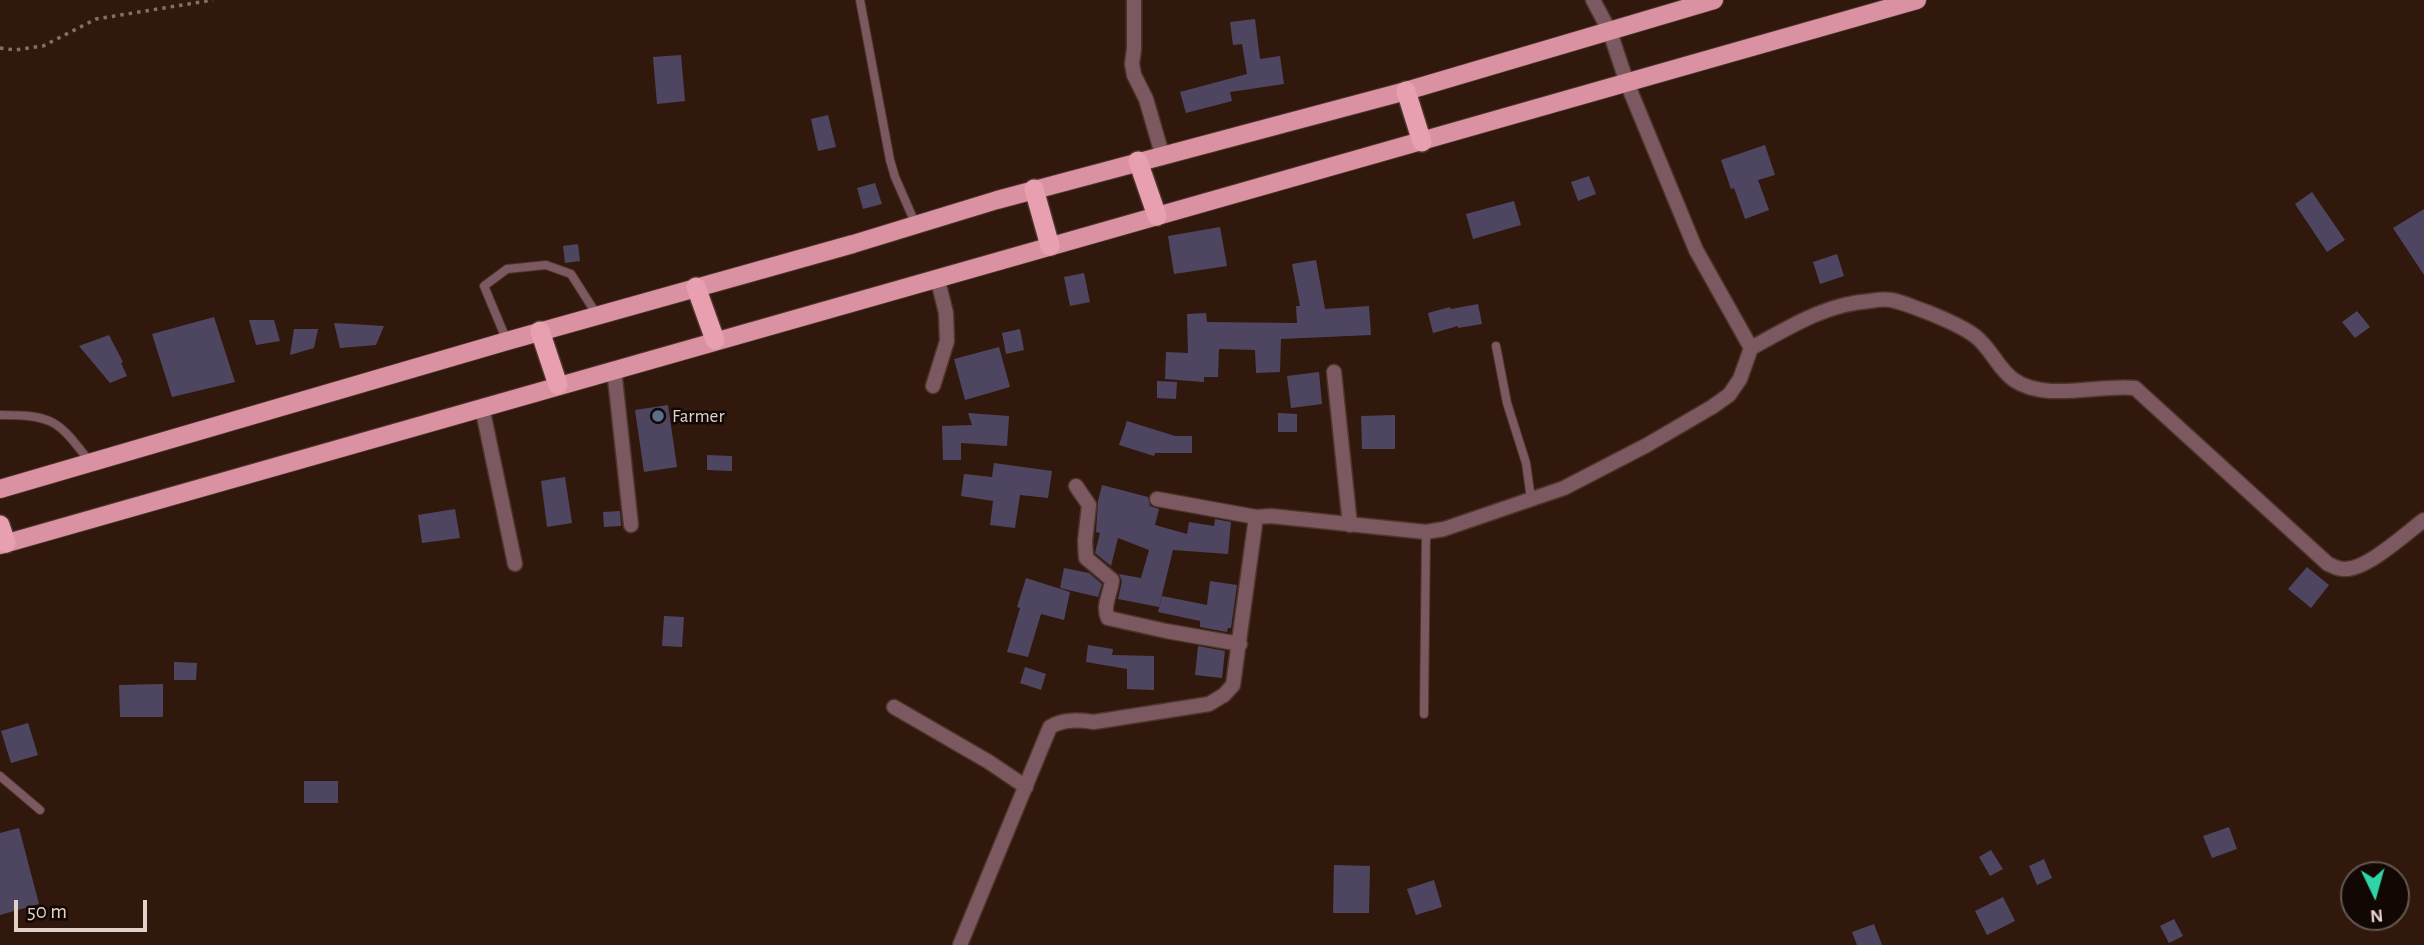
<!DOCTYPE html>
<html>
<head>
<meta charset="utf-8">
<style>
  body { margin:0 }
  #map { position:relative; width:2424px; height:945px; overflow:hidden; background:#31180d; font-family:"Alegreya Sans",sans-serif }
  canvas { display:block }
  .north { position:absolute; left:2340px; top:861px; width:70px; height:70px; box-sizing:border-box; background:#110703; border:2px solid #655752; border-radius:50%; rotate:175deg; font-size:19px; font-weight:700; line-height:28px; text-align:center; color:#e2d0c9 }
  .north::after { content:''; display:block; margin:auto; width:24px; height:32px; background:#31d4a9; clip-path:polygon(50% 0,100% 100%,50% 72%,0 100%) }
  .scale { position:absolute; left:14px; top:900px; width:133px; height:32px; box-sizing:border-box; border:4px solid #e2d0c9; border-top:0; padding-left:9px; font-size:21px; line-height:24px; white-space:nowrap; color:#e2d0c9; -webkit-text-stroke:5px #110703; paint-order:stroke }
</style>
</head>
<body>
<div id="map">
<canvas width="2424" height="945"></canvas>
<div class="north">N</div>
<div class="scale">50 m</div>
</div>
<script>
const ctx = document.querySelector('canvas').getContext('2d');
ctx.lineJoin = 'round';
function paint(path, color) {
  ctx.fillStyle = color;
  ctx.fill(path, 'evenodd');
}
function trace(path, color, width, dash) {
  ctx.strokeStyle = color;
  ctx.lineWidth = width;
  ctx.lineCap = dash ? 'butt' : 'round';
  ctx.setLineDash(dash || []);
  ctx.stroke(path);
}
function label(font, color, halo, rows, align = 'center') {
  ctx.font = font + ' "Alegreya Sans",sans-serif';
  ctx.lineWidth = 5;
  ctx.setLineDash([]);
  ctx.textBaseline = 'middle';
  ctx.strokeStyle = halo;
  ctx.fillStyle = color;
  for (const [text, x, y, turn = 0] of rows) {
    ctx.save();
    ctx.translate(x, y);
    ctx.rotate((+turn || 0) * Math.PI / 180);
    ctx.textAlign = isNaN(turn) ? turn : align;
    if (halo) ctx.strokeText(text, 0, 0);
    ctx.fillText(text, 0, 0);
    ctx.restore();
  }
}
const building = new Path2D(`
  M1255,19L1260,59L1280,56L1284,84L1230,92L1232,101L1186,113L1180,92L1247,74L1242,44L1233,45L1230,22Z
  M681,55L685,101L657,104L653,57Z
  M828,115L836,147L818,151L811,119Z
  M1765,145L1775,175L1758,180L1769,210L1745,219L1734,188L1731,189L1721,160Z
  M1589,176L1596,194L1578,201L1571,182Z
  M875,183L882,204L863,209L857,188Z
  M2312,192L2345,240L2327,252L2295,204Z
  M1514,201L1521,225L1473,239L1466,214Z
  M2424,209V275L2393,228Z
  M1220,227L1227,266L1174,274L1168,236Z
  M578,244L580,261L565,263L563,246Z
  M1837,254L1844,276L1820,284L1813,262Z
  M1316,260L1325,309L1369,306L1371,335L1281,339L1280,372L1256,373L1255,350L1219,349L1218,377H1204V382L1165,379L1166,352L1188,353L1187,314L1206,313L1207,322L1297,323L1296,306H1300L1292,264Z
  M1084,273L1090,302L1070,306L1064,277Z
  M1478,304L1482,324L1458,328V326L1433,333L1428,313L1450,307L1451,309Z
  M2357,311L2370,327L2355,338L2342,322Z
  M214,317L235,382L172,397L152,334Z
  M249,320H274L280,341L256,345Z
  M334,323L384,326L376,345L340,348Z
  M294,329H318L314,348L290,355Z
  M1020,329L1024,350L1006,354L1002,333Z
  M109,335L123,362L121,363L127,376L110,383L79,346Z
  M999,347L1010,387L965,400L954,359Z
  M1319,372L1322,404L1291,408L1287,376Z
  M1157,381L1177,382L1176,399L1157,398Z
  M668,405L677,467L644,472L635,410Z
  M968,413L1009,416L1007,446L961,443V460H943L942,426L972,425Z
  M1278,413L1297,414V432H1278Z
  M1395,415V449H1362L1361,416Z
  M1127,421L1175,436H1192V453H1155L1154,456L1119,445Z
  M707,455L732,456V471L707,470Z
  M994,463L1052,471L1048,498L1020,495L1015,528L990,525L993,501L961,496L964,474L992,477Z
  M565,477L572,523L547,527L541,481Z
  M1102,485L1148,497L1150,506L1159,509L1155,525L1187,534L1189,522L1214,526L1215,519L1231,522L1228,554L1173,550L1159,607L1118,599L1122,581L1119,574L1141,578L1149,550L1118,538L1111,566L1095,553L1100,533L1096,532L1098,501Z
  M455,509L460,538L422,543L418,515Z
  M620,511L621,526L604,527L603,512Z
  M2307,567L2329,585L2311,608L2288,589Z
  M1064,568L1089,573L1102,584L1098,597L1060,588Z
  M1026,578L1070,592L1064,620L1041,614L1028,657L1007,652L1020,608L1017,607Z
  M1210,581L1237,585L1231,628H1228L1227,632L1200,627V621L1158,612L1162,596L1207,605Z
  M664,616L684,617L682,647L662,646Z
  M1088,645L1113,649L1112,655L1154,656V690L1127,689V669L1086,662Z
  M1198,646L1225,651L1222,678L1195,675Z
  M174,662L197,663L196,680H174Z
  M1025,667L1046,674L1041,690L1020,683Z
  M163,684V717H120L119,685Z
  M28,723L38,755L11,763L1,731Z
  M304,781H338V803H304Z
  M2229,827L2237,849L2212,858L2203,836Z
  M19,828L39,904L0,915V833Z
  M1991,850L2003,869L1990,876L1979,857Z
  M2044,859L2052,878L2037,885L2029,866Z
  M1334,865L1370,866L1369,913H1333Z
  M1434,880L1442,907L1416,915L1407,889Z
  M2003,897L2015,921L1987,935L1975,911Z
  M2174,919L2183,936L2169,943L2160,926Z
  M1874,924L1882,945H1857L1852,932Z`);
const path = new Path2D(`
  M0,48L15,50L43,46L96,19L213,0`);
const service = new Path2D(`
  M860,0L890,160L895,177L916,225
  M507,341L484,286L507,269L546,265L571,274L597,315
  M1496,346L1507,403L1526,463L1531,499
  M0,415C55,415 58,421 90,462
  M1424,714L1426,532
  M0,776L40,810`);
const minor = new Path2D(`
  M1134,0V49L1132,64L1134,75L1146,99L1162,154
  M1751,348C1790,327 1825,304 1870,301C1876,300 1884,299 1891,300C1903,302 1915,308 1927,312C1942,318 1962,326 1975,336C1991,348 1998,369 2014,380C2046,402 2098,384 2135,388L2328,564C2333,566 2338,569 2343,569C2366,571 2406,533 2424,520
  M614,369L631,525
  M1334,372L1350,525
  M933,386L947,341L946,313L937,277
  M482,407L515,564
  M1076,486L1089,505L1085,541L1086,558L1112,580C1111,593 1102,606 1108,618L1166,631L1240,644
  M1157,499L1256,517
  M894,707L989,762L1026,787
  M960,945L1050,727C1063,719 1079,720 1094,722L1209,704L1224,695L1233,685L1256,517L1271,516L1426,532L1444,529L1564,488L1647,445L1712,407L1729,395L1740,379L1751,348L1696,250L1627,83L1610,32L1593,0`);
const primary = new Path2D(`
  M0,489L507,341L853,244L997,200L1406,91L1714,0
  M0,545L1917,0`);
const trunk = new Path2D(`
  M1406,91L1422,142
  M1138,161L1157,216
  M1034,189L1050,246
  M696,287L715,340
  M540,331L558,385
  M0,525L6,543`);
const markers = [
  [658,416,7,"#5c6f8a"]
];
const poiNames = [
  ["Farmer",672,416]
];
paint(building, '#4e4660');
trace(service, '#4d352b', 10);
trace(minor, '#4d352b', 17);
trace(primary, '#4d352b', 20);
trace(trunk, '#4d352b', 22);
trace(path, '#856f66', 3.5, [3.5, 5]);
trace(service, '#7c5961', 8);
trace(minor, '#7c5961', 14);
trace(primary, '#da92a2', 18);
trace(trunk, '#e8a0b0', 19);
for (const [x, y, r, color] of markers) {
  const dot = new Path2D();
  dot.arc(x, y, r, 0, 2 * Math.PI);
  ctx.fillStyle = color;
  ctx.fill(dot);
  trace(dot, '#110703', 2.5);
}
label('19px', '#e2d0c9', '#110703', poiNames, 'left');
</script>
</body>
</html>
